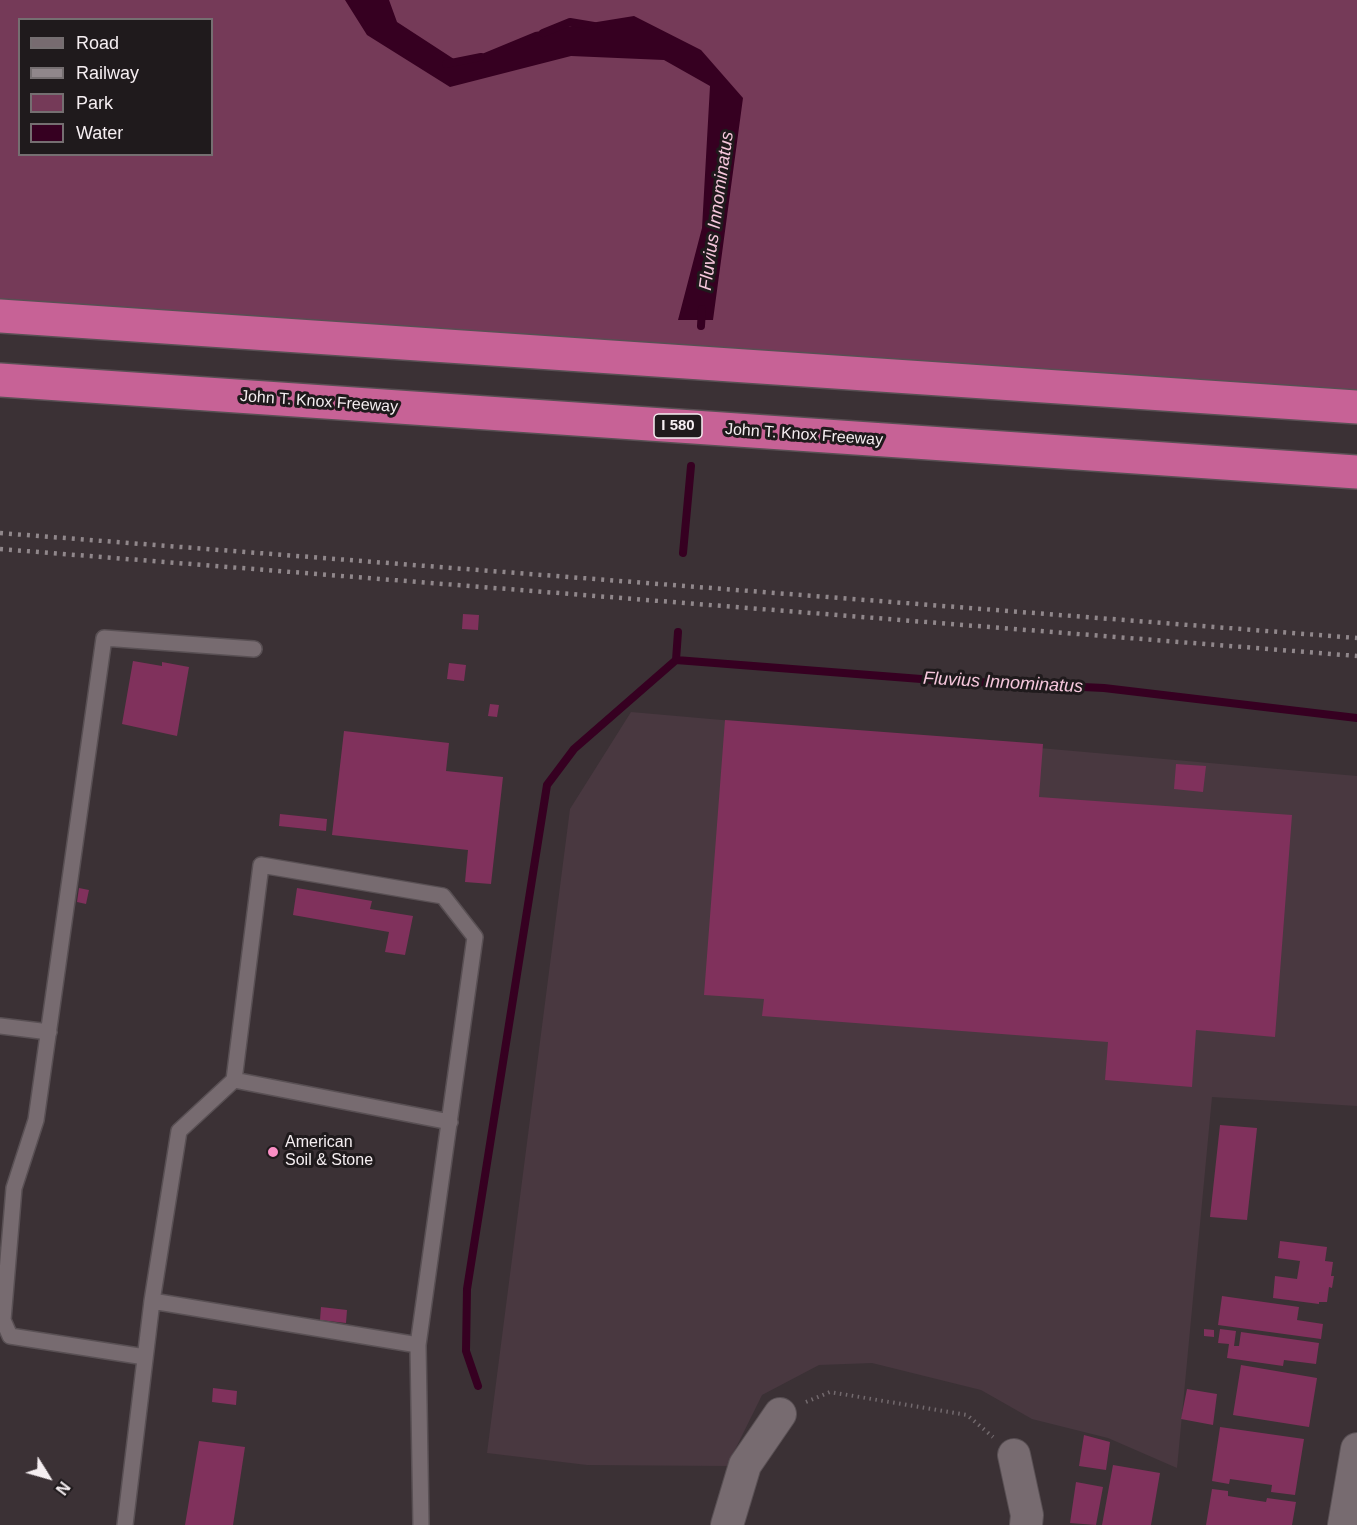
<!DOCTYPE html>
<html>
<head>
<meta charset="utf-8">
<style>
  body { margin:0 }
  #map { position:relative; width:1357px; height:1525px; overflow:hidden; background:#3b3135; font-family:Helvetica,sans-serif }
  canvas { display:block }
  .legend { position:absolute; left:18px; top:18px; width:195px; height:138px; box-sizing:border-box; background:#1f1a1c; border:2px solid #756f71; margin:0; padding:8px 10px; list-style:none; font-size:18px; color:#f5eef1 }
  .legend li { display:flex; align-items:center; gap:12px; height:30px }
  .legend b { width:30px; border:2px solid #756f71 }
  .north { position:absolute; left:18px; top:1447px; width:60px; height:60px; -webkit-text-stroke:4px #1f1a1c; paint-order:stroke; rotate:127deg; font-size:16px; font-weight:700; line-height:24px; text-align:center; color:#f5eef1 }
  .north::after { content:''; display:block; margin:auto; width:21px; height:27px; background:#f5eef1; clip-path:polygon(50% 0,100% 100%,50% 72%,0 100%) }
</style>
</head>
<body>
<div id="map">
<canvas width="1357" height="1525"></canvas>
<ul class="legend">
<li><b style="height:8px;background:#776b70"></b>Road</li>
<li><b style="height:8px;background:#90878b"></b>Railway</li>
<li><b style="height:16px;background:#753a58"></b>Park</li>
<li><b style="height:16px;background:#360021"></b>Water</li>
</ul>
<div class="north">N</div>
</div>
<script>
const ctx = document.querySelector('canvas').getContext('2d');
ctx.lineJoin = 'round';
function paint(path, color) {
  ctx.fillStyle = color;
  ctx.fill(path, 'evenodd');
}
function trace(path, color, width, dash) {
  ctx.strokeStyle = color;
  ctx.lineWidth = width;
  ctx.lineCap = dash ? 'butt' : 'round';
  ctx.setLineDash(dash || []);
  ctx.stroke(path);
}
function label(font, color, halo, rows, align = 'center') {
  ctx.font = font + ' Helvetica,sans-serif';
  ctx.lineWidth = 6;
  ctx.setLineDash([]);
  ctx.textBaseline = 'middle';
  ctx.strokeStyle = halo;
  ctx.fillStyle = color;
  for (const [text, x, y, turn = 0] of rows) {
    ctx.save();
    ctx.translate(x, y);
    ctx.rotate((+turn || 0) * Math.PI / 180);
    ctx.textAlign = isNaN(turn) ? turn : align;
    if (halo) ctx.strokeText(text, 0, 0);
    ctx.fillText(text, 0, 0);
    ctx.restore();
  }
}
const built = new Path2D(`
  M631,712L1357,776V1106L1212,1097L1177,1468L1108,1438L1032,1419L981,1390L872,1363L819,1365L762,1395L727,1466L587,1465L487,1453L570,809Z`);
const green = new Path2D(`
  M0,0H1357V407L0,302ZM20,20H212V154H20Z`);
const water = new Path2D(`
  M345,0H389L397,22L460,63L535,32L634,16L701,50L743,98L713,320H678L702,228L710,86L664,60L571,56L450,87L367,35Z`);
const stream = new Path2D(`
  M543,33L570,22L594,26
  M446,64L481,57
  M701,326L702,309
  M683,553L691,466
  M676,660L934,680L1104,688L1357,718
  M676,660L678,632
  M478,1386L466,1351L467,1289L547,785L574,749L676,660`);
const building = new Path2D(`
  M463,614L479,615L478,630L462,629Z
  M133,661L162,666V662L189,667L177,736L122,724Z
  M449,663L466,665L464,681L447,679Z
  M490,704L499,705L497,717L488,716Z
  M725,720L1043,744L1039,797L1292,815L1275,1037L1196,1030L1192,1087L1105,1080L1108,1042L762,1016L764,999L704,995Z
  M344,731L449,743L446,771L503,777L491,884L465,882L468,850L332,835Z
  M1176,764L1206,766L1203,792L1174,789Z
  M280,814L327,819L326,831L279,826Z
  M79,888L89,890L86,904L77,902Z
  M297,888L372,901L370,909L413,916L405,955L385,952L389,932L293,915Z
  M1220,1125L1257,1128L1247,1220L1210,1217Z
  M1280,1241L1327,1247L1325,1261L1333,1262L1331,1276H1334L1332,1288L1329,1287L1327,1302H1319V1304L1273,1298L1275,1276L1297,1279L1300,1261L1278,1258Z
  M1222,1296L1299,1307L1297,1320L1323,1324L1321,1339L1218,1325Z
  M321,1307L347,1310L346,1323L320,1320Z
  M1204,1329L1214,1330V1337L1204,1336Z
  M1220,1329L1236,1331L1234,1346H1239L1241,1332L1319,1343L1316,1364L1284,1360L1283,1366L1227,1358L1229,1344L1218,1343Z
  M1241,1365L1317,1378L1309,1427L1233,1415Z
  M213,1388L237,1391L236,1405L212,1402Z
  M1187,1389L1217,1394L1213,1425L1181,1419Z
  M1220,1427L1304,1439L1295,1495L1271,1492L1272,1485L1230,1479L1229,1484L1212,1481Z
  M1084,1435L1110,1442L1106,1470L1079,1466Z
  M199,1441L245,1447L233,1525H185Z
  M1113,1465L1160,1473L1151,1525H1102Z
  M1076,1482L1103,1487L1096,1525L1070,1523Z
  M1212,1489L1228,1491V1496L1266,1502L1267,1498L1296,1502L1292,1525H1206Z`);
const path = new Path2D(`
  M806,1402L830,1392L967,1415L993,1437`);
const lane = new Path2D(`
  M0,1026L49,1032
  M234,1080L450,1122
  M152,1301L179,1131L234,1080L261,865L443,896L475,937L418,1345
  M145,1357L10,1336L3,1320L14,1188L36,1120L104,638L254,649
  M125,1525L152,1301L418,1345L421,1525`);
const street = new Path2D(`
  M1014,1455L1027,1515L1026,1525
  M727,1525L745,1465L780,1414
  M1344,1525L1357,1449`);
const highway = new Path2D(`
  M0,316L1357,407
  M0,380L1357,472`);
const rail = new Path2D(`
  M0,533L1357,638
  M0,549L1357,656`);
const markers = [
  [273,1152,6,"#fb8fc5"]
];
const shields = [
  [678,426,48]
];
const shieldNames = [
  ["I 580",678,426]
];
const streetNames = [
  ["John T. Knox Freeway",319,402,4],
  ["John T. Knox Freeway",804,435,4]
];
const poiNames = [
  ["American",285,1143],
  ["Soil & Stone",285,1161]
];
const waterNames = [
  ["Fluvius Innominatus",717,211,-82],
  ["Fluvius Innominatus",1003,683,3]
];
paint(built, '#493840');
paint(green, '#753a58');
paint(water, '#360021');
trace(stream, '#360021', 8);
paint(building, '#80315c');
trace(lane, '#595054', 18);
trace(street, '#595054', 34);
trace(highway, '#595054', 36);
trace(path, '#736a6e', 4, [1.5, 4.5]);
trace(lane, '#776b70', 15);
trace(street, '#776b70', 32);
trace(highway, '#c76296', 33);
trace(rail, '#90878b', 4.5, [3, 6]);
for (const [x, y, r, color] of markers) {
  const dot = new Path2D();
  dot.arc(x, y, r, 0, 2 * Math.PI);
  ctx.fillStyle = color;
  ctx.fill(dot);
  trace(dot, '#1f1a1c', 2);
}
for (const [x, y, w] of shields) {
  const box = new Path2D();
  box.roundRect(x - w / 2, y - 12, w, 24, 4.5);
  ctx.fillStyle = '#1f1a1c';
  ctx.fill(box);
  trace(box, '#f5eef1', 1.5);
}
label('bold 15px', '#f5eef1', null, shieldNames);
label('16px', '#f5eef1', '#1f1a1c', streetNames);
label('16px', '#f5eef1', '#1f1a1c', poiNames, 'left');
label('italic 18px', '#f6c7dc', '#1f1a1c', waterNames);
</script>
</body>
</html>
